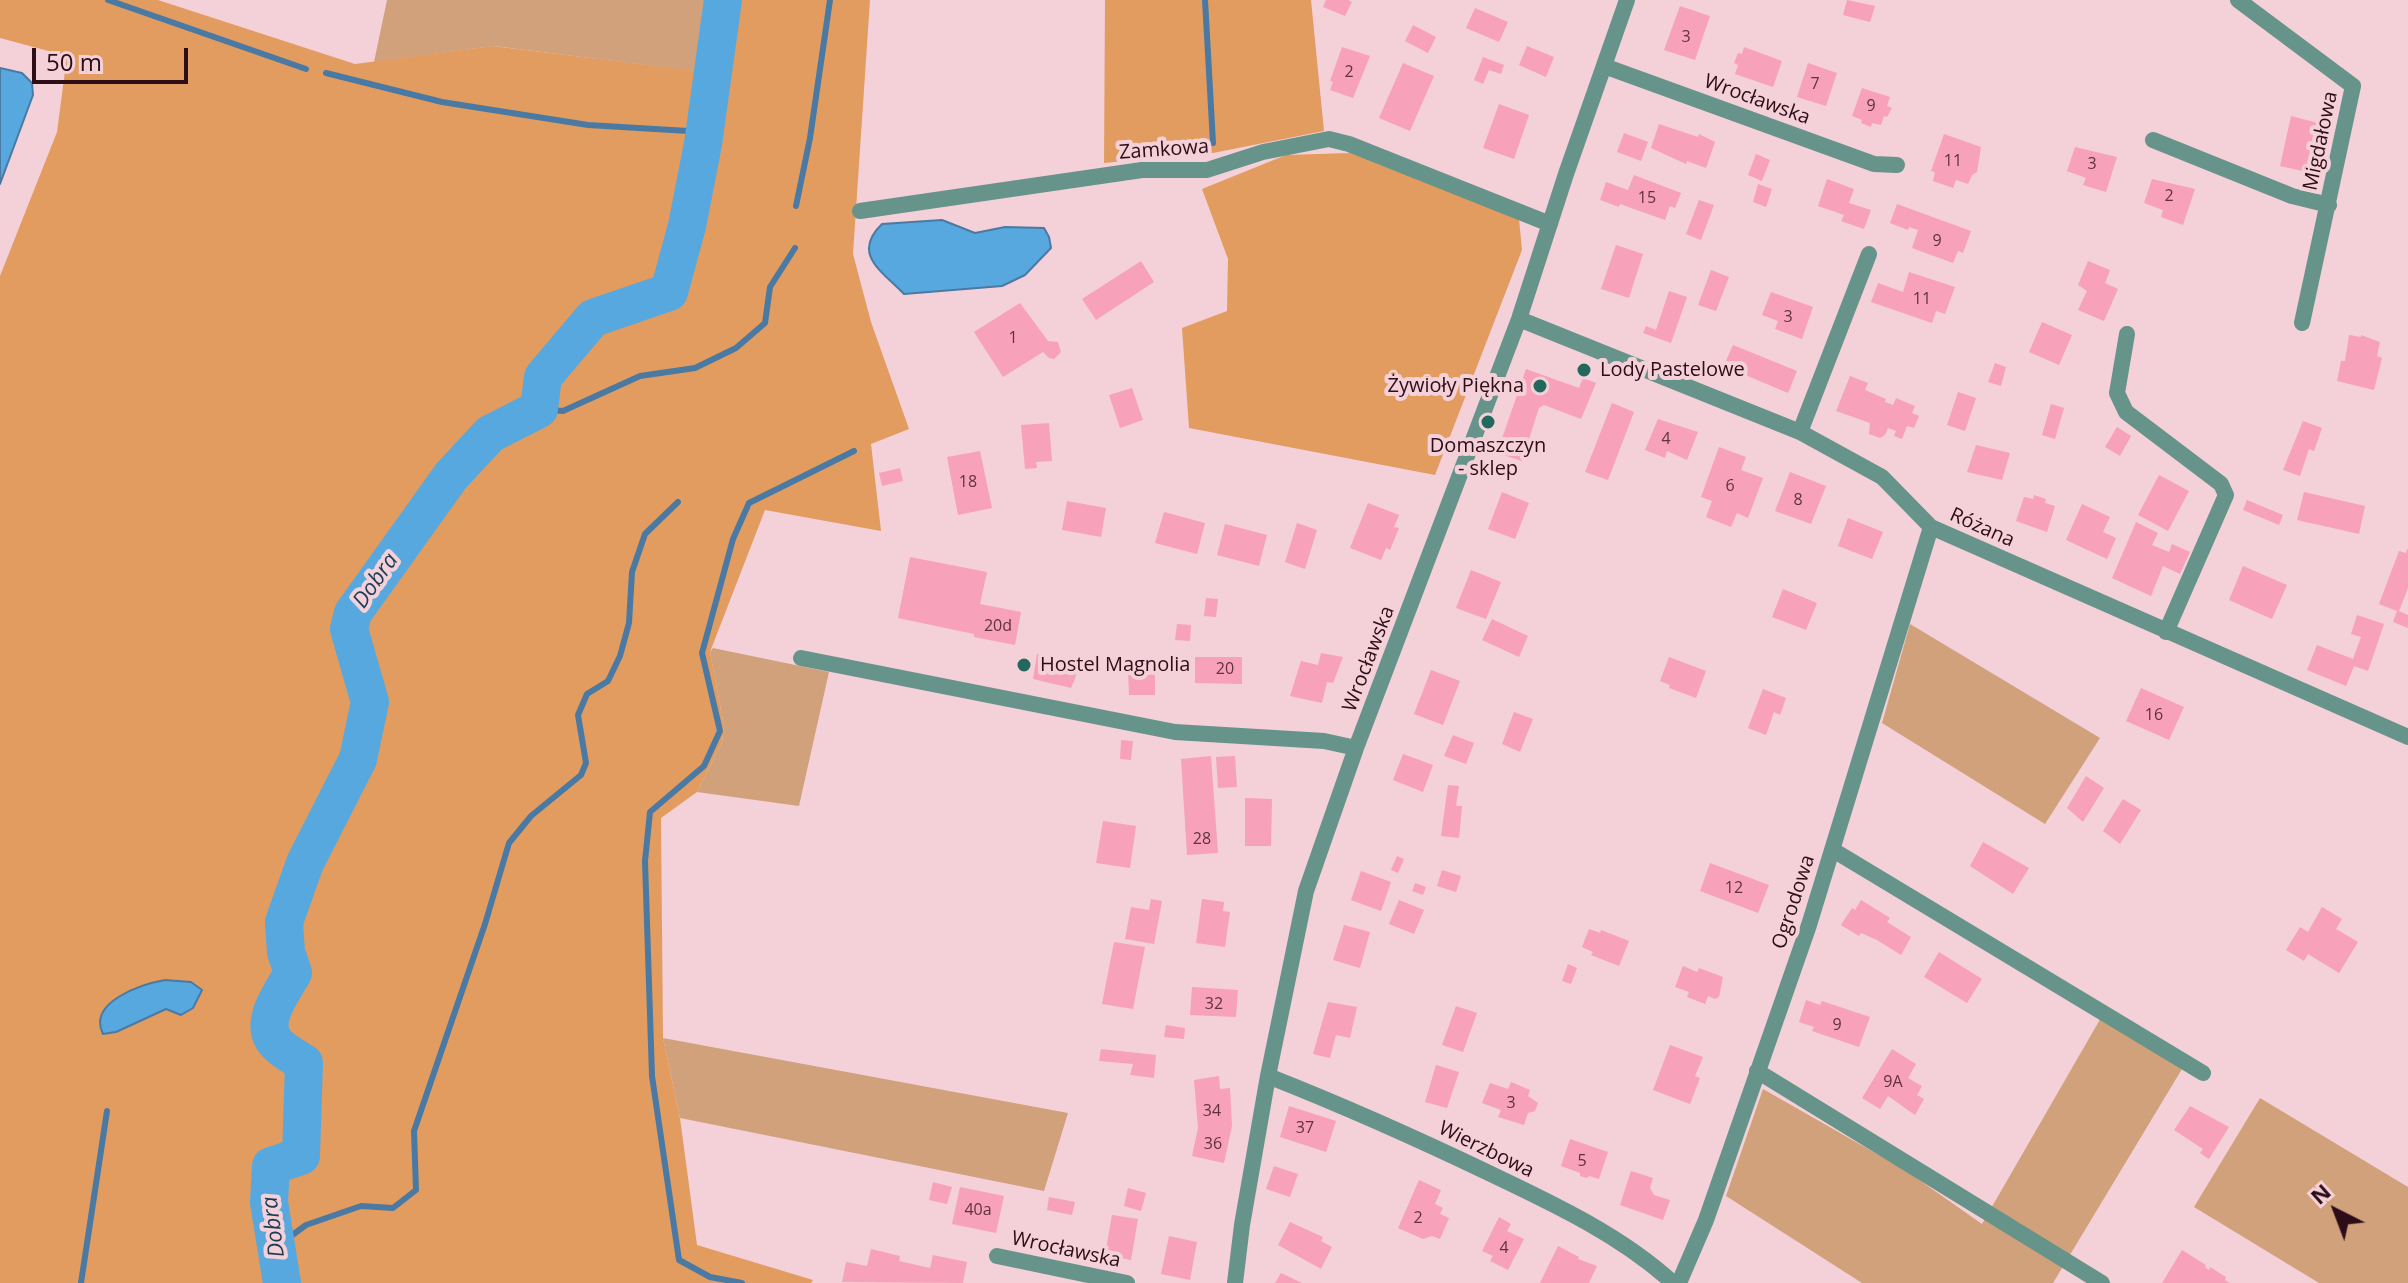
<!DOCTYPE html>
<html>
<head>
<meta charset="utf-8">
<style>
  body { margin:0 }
  #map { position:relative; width:2408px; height:1283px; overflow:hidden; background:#f4d0d9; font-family:"Open Sans",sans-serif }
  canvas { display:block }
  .north { position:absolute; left:2296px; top:1171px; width:80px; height:80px; -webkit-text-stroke:6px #f4d0d9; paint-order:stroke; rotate:318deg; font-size:22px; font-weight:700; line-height:32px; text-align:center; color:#2c0d18 }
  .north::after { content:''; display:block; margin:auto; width:28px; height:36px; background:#2c0d18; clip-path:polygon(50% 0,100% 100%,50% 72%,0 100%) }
  .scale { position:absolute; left:32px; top:48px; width:156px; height:36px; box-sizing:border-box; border:4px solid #2c0d18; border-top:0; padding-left:10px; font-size:24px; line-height:28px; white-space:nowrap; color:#2c0d18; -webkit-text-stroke:6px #f4d0d9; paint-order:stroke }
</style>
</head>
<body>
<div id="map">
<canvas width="2408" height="1283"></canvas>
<div class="north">N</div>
<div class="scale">50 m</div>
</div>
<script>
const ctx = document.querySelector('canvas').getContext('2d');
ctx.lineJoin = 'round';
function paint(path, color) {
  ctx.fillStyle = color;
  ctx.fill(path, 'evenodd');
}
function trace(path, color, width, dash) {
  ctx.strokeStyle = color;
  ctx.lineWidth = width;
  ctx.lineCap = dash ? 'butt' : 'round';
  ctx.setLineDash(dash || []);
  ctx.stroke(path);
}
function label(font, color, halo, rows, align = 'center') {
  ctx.font = font + ' "Open Sans",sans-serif';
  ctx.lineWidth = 8;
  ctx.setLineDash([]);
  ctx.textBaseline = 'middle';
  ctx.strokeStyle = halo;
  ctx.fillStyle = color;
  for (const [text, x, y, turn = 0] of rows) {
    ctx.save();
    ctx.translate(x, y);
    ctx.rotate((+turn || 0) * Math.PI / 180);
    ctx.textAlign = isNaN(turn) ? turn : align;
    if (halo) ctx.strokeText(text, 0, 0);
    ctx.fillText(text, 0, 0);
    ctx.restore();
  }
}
const green = new Path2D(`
  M387,0H716L709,73L494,46L374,62Z
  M1910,624L2100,738L2045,824L1882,723Z
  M713,648L829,672L799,806L697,792L722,742L724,726L710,652Z
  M2102,1016L2182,1069L2053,1283H1862L1726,1196L1763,1089L1905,1170L1982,1224Z
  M663,1038L1068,1113L1044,1191L680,1118Z
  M2260,1098L2408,1187V1283H2319L2194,1207Z`);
const forest = new Path2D(`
  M0,0H158L355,64L493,46L721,74L731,14L730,0H870L853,254L871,322L909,429L871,444L881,531L765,510L710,652L724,726L722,742L697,792L661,818L663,1038L680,1118L697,1245L813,1280L811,1283H0V276L57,132L67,56L0,38Z
  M1105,0H1311L1324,131L1213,153L1104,163Z
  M1350,153L1519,219L1522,250L1435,475L1189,428L1182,328L1227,311L1228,259L1202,189L1286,155Z`);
const water = new Path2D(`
  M0,68L22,73L32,83L33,95L0,184Z
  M942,220L975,233L1005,227L1044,228L1049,237L1051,248L1025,275L1002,286L904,294C882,271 851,254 882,224Z
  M165,980L191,982L202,990L193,1008L181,1015L166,1009L116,1032L103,1034C87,1002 142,984 165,980Z`);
const stream = new Path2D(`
  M108,0L306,69
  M1205,0L1213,143
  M326,73L442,102L588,125L705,132
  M796,206L810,138L830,0
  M539,409L563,411L640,376L695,368L736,348L765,323L770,287L795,248
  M276,1247L306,1225L361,1206L393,1208L416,1190L414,1131L485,924L509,843L531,816L581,775L586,763L578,715L587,694L608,681L620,656L629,623L632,572L645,534L678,502
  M81,1283L107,1111
  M742,1283L710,1277L679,1260L652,1076L645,861L650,812L704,766L720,731L702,653L733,539L749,503L854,451`);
const river = new Path2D(`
  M282,1283L269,1202L271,1166L301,1156L304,1063C296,1057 284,1052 277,1044C257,1024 282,992 293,973L286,952L284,922L305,863L358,759L370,702L349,629L353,613L451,476L490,434L539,409L543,377L593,318L669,292L687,226L703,144L723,0`);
const building = new Path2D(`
  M1326,0H1348L1352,2L1345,16L1323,7Z
  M1847,0L1875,6L1870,22L1843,15Z
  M1680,6L1710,16L1695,60L1664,50Z
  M1475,8L1508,22L1499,42L1466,28Z
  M1413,25L1436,37L1428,53L1405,41Z
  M1527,46L1554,57L1546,77L1519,65Z
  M1342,47L1370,56L1353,98L1330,90L1333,82L1330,81Z
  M1744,47L1782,61L1773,87L1735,74L1738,65L1734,63L1738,53L1742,54Z
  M1483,57L1504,65L1501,74L1489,70L1483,84L1474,80Z
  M1403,63L1434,76L1410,131L1379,118Z
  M1808,63L1837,73L1826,106L1797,97Z
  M1862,88L1890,97L1887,106L1892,108L1887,117L1884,116L1881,125L1872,123L1871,127L1861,123L1862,120L1852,116Z
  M1499,104L1529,115L1514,159L1483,148Z
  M2291,116L2318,123L2307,172L2280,166Z
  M1659,124L1698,137L1699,134L1715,142L1706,168L1687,161L1686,164L1651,148Z
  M1624,133L1648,142L1641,161L1617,152Z
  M1944,134L1981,147L1977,172L1972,175L1968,184L1956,180L1953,188L1933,181L1935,172L1931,171Z
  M2075,147L2117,157L2106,192L2083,185L2086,178L2067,171Z
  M1756,154L1770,160L1762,181L1748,175Z
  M1634,175L1681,193L1675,208L1670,206L1665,220L1620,204L1619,207L1600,200L1606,182L1628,190Z
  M1827,179L1854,189L1849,203L1871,210L1864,229L1841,221L1844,215L1818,206Z
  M2152,179L2195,189L2183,225L2161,217L2163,210L2144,203Z
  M1758,184L1772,189L1766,207L1753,202Z
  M1699,200L1714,205L1701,240L1686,234Z
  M1897,204L1971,231L1963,253L1958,251L1953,263L1912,248L1918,230L1909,227L1908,230L1890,223Z
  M1616,245L1643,254L1629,298L1601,289Z
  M1141,261L1154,282L1096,320L1082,299Z
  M2088,261L2110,270L2105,283L2118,289L2104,321L2078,310L2087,291L2078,285Z
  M1711,270L1729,277L1716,311L1698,305Z
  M1909,272L1955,287L1945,314L1936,311L1932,323L1871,302L1878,283L1903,292Z
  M1669,291L1687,297L1671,343L1643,333L1646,326L1656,330Z
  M1771,292L1813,307L1802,339L1775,329L1778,321L1762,315Z
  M1020,303L1048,341L1058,342L1061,352L1054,359L1049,358L1043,352L1003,377L974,332Z
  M2042,322L2072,335L2059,365L2029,352Z
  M2349,335L2361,337V335L2380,342L2377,356L2382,358L2374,390L2337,381L2341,361H2345Z
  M1733,345L1797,371L1788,393L1738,372L1737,376L1722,370Z
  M1995,363L2006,367L2001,386L1988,382Z
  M1526,369L1579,388L1583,378L1596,383L1581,419L1544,405L1539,408L1522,461L1497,453Z
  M1850,376L1868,383L1865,390L1886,399L1885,402L1893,405L1896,398L1915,406L1912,413L1919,416L1914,428L1907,426L1902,439L1894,436L1896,431L1888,428L1885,435L1880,438L1869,434L1870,423L1836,411Z
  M1132,388L1143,420L1120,428L1109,395Z
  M1958,392L1976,398L1965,431L1947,425Z
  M1612,403L1634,412L1608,480L1585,472Z
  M2051,404L2064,408L2055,439L2042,435Z
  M1658,419L1698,432L1687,460L1667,451L1665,458L1645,450Z
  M2303,421L2322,428L2314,451L2309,449L2300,476L2283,470Z
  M1049,423L1052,461L1036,462L1037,468L1025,469L1021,425Z
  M2117,427L2131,436L2120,456L2105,447Z
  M1976,445L2010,453L2002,480L1967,472Z
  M1719,447L1746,457L1741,470L1763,478L1748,518L1737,513L1731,527L1706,517L1712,501L1701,497Z
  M980,451L992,508L958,515L947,457Z
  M900,468L903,481L882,486L879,473Z
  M1790,472L1826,486L1811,524L1775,511Z
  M2159,475L2189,491L2168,531L2138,515Z
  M1502,492L1529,503L1515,539L1488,529Z
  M2304,492L2365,506L2359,534L2297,520Z
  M2034,495L2046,499L2045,503L2055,506L2047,532L2016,521L2024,497L2033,499Z
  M2247,500L2283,515L2279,525L2243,510Z
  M1067,501L1106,508L1101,537L1062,530Z
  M1368,503L1399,515L1394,527L1399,528L1390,550L1386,548L1381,560L1350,548Z
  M2082,504L2110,517L2103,532L2116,538L2107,559L2066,540Z
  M1164,512L1205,523L1197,554L1155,543Z
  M1848,518L1883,532L1872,559L1838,546Z
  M2136,522L2158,533L2152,545L2169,552L2172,544L2190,552L2180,574L2163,566L2151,596L2112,578Z
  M1297,523L1317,530L1305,569L1285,562Z
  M1225,524L1267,535L1259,566L1217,555Z
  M2408,548V588L2399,611L2408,615V628L2393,622L2397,611L2379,604L2399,551L2406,553Z
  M910,557L987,572L980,604L1021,612L1015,645L974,637V634L898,618Z
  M2243,566L2287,585L2272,619L2229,600Z
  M1471,570L1501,582L1486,619L1456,608Z
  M1783,589L1817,603L1806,630L1772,617Z
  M1206,598L1218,599L1216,617L1204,616Z
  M2357,615L2384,624L2368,671L2354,666L2346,686L2307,670L2317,645L2353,659L2361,637L2351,634Z
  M1492,619L1528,636L1519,657L1482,640Z
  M1177,624L1191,625L1190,641L1175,640Z
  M1321,653L1343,657L1333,683L1327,682L1322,703L1290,696L1301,661L1318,665Z
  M1037,654L1076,661V676L1071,688L1033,679Z
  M1195,657H1242V684L1195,683Z
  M1669,657L1706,671L1696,698L1669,688L1670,685L1660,681Z
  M1128,670H1155V695H1129Z
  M1431,670L1460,681L1443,725L1414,714Z
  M2141,688L2184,707L2169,740L2126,721Z
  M1763,689L1786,698L1780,715L1774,712L1766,735L1748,728Z
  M1514,712L1533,719L1520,752L1502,744Z
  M1453,735L1474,743L1466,764L1444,756Z
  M1121,740L1133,741L1131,760L1120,759Z
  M1403,754L1433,765L1423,792L1393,780Z
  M1211,756L1218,853L1187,855L1181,759Z
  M1235,756L1237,787L1218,788L1216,757Z
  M2086,776L2104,788L2083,822L2067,808Z
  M1448,785L1459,786L1456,806H1462L1459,838L1441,836Z
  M1245,798L1272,799L1271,846H1245Z
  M2123,799L2141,810L2120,844L2103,831Z
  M1103,821L1136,826L1130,868L1096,863Z
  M1983,842L2029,868L2013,894L1970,866Z
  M1397,856L1404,859L1398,873L1391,870Z
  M1710,863L1769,885L1758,913L1700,891Z
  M1442,870L1461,876L1456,892L1437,886Z
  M1361,871L1391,882L1381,911L1351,900Z
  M1415,883L1426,887L1423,895L1412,891Z
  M1151,899L1162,901L1154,944L1125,939L1131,907L1149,910Z
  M1202,899L1224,902L1223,911L1230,912L1225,947L1196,943Z
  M1399,900L1424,910L1414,934L1389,924Z
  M1861,900L1890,918L1887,922L1911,937L1901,955L1877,940L1861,933L1859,936L1841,925L1852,908L1855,910Z
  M2322,907L2342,919L2336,929L2358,942L2339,973L2308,954L2304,961L2286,950L2300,927L2308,932Z
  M1344,925L1370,932L1360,968L1333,960Z
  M1589,929L1600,933L1601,930L1629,941L1619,966L1591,955L1593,952L1582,947Z
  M1114,942L1145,947L1133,1009L1102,1004Z
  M1939,952L1982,979L1967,1003L1924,977Z
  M1568,964L1577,968L1571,984L1562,981Z
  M1683,966L1697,972L1699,968L1723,977L1719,997L1715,999L1708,996L1705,1004L1687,997L1689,992L1675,987Z
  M1192,987L1238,990L1236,1017L1190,1015Z
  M1806,1000L1820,1005L1822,1001L1870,1017L1859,1047L1812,1031L1814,1027L1799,1022Z
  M1328,1002L1357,1007L1350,1038L1336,1035L1330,1058L1313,1054Z
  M1456,1006L1477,1013L1463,1052L1442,1045Z
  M1166,1025L1185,1028L1184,1039L1164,1037Z
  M1670,1045L1703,1057L1695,1076L1700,1078L1690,1104L1653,1090Z
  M1101,1049L1156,1055L1154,1078L1130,1075L1133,1064L1099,1061Z
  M1892,1049L1916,1064L1908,1078L1922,1086L1917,1095L1924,1099L1915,1115L1888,1096L1880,1109L1862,1098Z
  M1436,1065L1459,1072L1447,1108L1425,1102Z
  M1219,1076L1220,1089L1230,1088L1232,1126L1224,1163L1192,1156L1198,1128L1194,1080Z
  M1511,1082L1530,1090L1528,1096L1538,1103L1535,1111L1528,1113L1524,1125L1498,1117L1501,1110L1482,1103L1490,1083L1508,1089Z
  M1289,1106L1336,1121L1326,1152L1280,1137Z
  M2190,1106L2229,1127L2209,1159L2200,1153L2203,1149L2174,1130Z
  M1570,1139L1608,1152L1599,1179L1589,1176L1587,1178L1580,1176V1173L1561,1166Z
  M1274,1166L1298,1174L1290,1197L1266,1189Z
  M1631,1171L1653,1178L1650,1188L1654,1195L1670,1200L1663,1220L1620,1205Z
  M1419,1180L1441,1190L1435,1204L1443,1208L1440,1214L1449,1218L1440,1239L1432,1236L1423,1239L1398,1228Z
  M933,1182L952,1187L947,1204L929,1200Z
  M960,1187L1004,1196L996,1233L952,1224Z
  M1128,1188L1146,1193L1141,1211L1124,1206Z
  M1049,1197L1075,1202L1072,1215L1047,1210Z
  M1112,1215L1138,1219L1131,1260L1105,1255Z
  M1499,1217L1511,1224L1507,1231L1524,1239L1508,1270L1490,1261L1493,1256L1482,1251Z
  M1290,1222L1323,1237L1321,1241L1332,1247L1321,1269L1278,1245Z
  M1169,1236L1197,1242L1190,1280L1161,1274Z
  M1558,1246L1579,1257L1578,1259L1597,1266L1589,1283H1540Z
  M871,1249L900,1256L899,1261L930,1268L933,1255L967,1262L963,1283L842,1282L846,1262L867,1266Z
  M2182,1250L2206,1265L2205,1267L2209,1270L2210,1267L2226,1277L2225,1280L2230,1283H2162Z
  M1281,1273L1302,1283H1275Z`);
const minor = new Path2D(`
  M2238,0L2353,86L2302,323
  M1604,66L1874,164L1897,165
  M2153,140L2292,196L2329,205
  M860,211L1142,170H1207L1263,152L1329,139L1349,144L1550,224
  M1519,319L1800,432L1882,477L1931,527L2408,737
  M2127,334L2117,393L2126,412L2221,484L2226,495L2166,632
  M1800,432L1869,254
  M801,658L1175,732L1324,741L1356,748
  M1833,850L2203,1073
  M1757,1071L2102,1283
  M1268,1076C1344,1106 1418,1139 1491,1174C1554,1204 1622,1236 1673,1283
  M997,1256L1127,1283
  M1235,1283L1242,1225L1268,1076L1306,891L1356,748L1519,319L1566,174L1627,0
  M1679,1283L1706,1220L1809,925L1931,527`);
const markers = [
  [1584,370,8,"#22685d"],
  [1540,386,8,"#22685d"],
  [1488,422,8,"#22685d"],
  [1024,665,8,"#22685d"]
];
const numberNames = [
  ["3",1686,37],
  ["2",1349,72],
  ["7",1815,84],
  ["9",1871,106],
  ["11",1953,161],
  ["3",2092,164],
  ["2",2169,196],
  ["15",1647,198],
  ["9",1937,241],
  ["11",1922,299],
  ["3",1788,317],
  ["1",1013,338],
  ["4",1666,439],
  ["18",968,482],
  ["6",1730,486],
  ["8",1798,500],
  ["20d",998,626],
  ["20",1225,669],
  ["16",2154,715],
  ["28",1202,839],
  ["12",1734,888],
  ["32",1214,1004],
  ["9",1837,1025],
  ["9A",1893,1082],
  ["3",1511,1103],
  ["34",1212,1111],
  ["37",1305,1128],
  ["36",1213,1144],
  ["5",1582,1161],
  ["40a",978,1210],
  ["2",1418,1218],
  ["4",1504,1248]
];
const streetNames = [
  ["Wrocławska",1757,100,20],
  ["Migdałowa",2321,141,-78],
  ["Zamkowa",1164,150,-4],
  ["Różana",1982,528,24],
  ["Wrocławska",1369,659,-69],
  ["Ogrodowa",1794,902,-72],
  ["Wierzbowa",1486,1150,26],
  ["Wrocławska",1066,1250,12]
];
const poiNames = [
  ["Lody Pastelowe",1600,370],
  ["Żywioły Piękna",1524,386,"right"],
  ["Domaszczyn",1488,446,"center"],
  ["- sklep",1488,469,"center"],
  ["Hostel Magnolia",1040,665]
];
const waterNames = [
  ["Dobra",376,581,-55],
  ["Dobra",274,1227,-97]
];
paint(green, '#d0a17b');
paint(forest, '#e29c60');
paint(water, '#57a8df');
trace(water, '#4a7aa3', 2);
trace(stream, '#4a7aa3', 6);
trace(river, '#57a8df', 38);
paint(building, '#f7a1ba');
trace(minor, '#66938a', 16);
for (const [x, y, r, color] of markers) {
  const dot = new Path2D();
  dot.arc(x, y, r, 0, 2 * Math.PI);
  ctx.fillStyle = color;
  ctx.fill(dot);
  trace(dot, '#f4d0d9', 3);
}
label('16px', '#5f3240', null, numberNames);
label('20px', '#2c0d18', '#f4d0d9', streetNames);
label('20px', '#2c0d18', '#f4d0d9', poiNames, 'left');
label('italic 22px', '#1a3d55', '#f4d0d9', waterNames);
</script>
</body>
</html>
